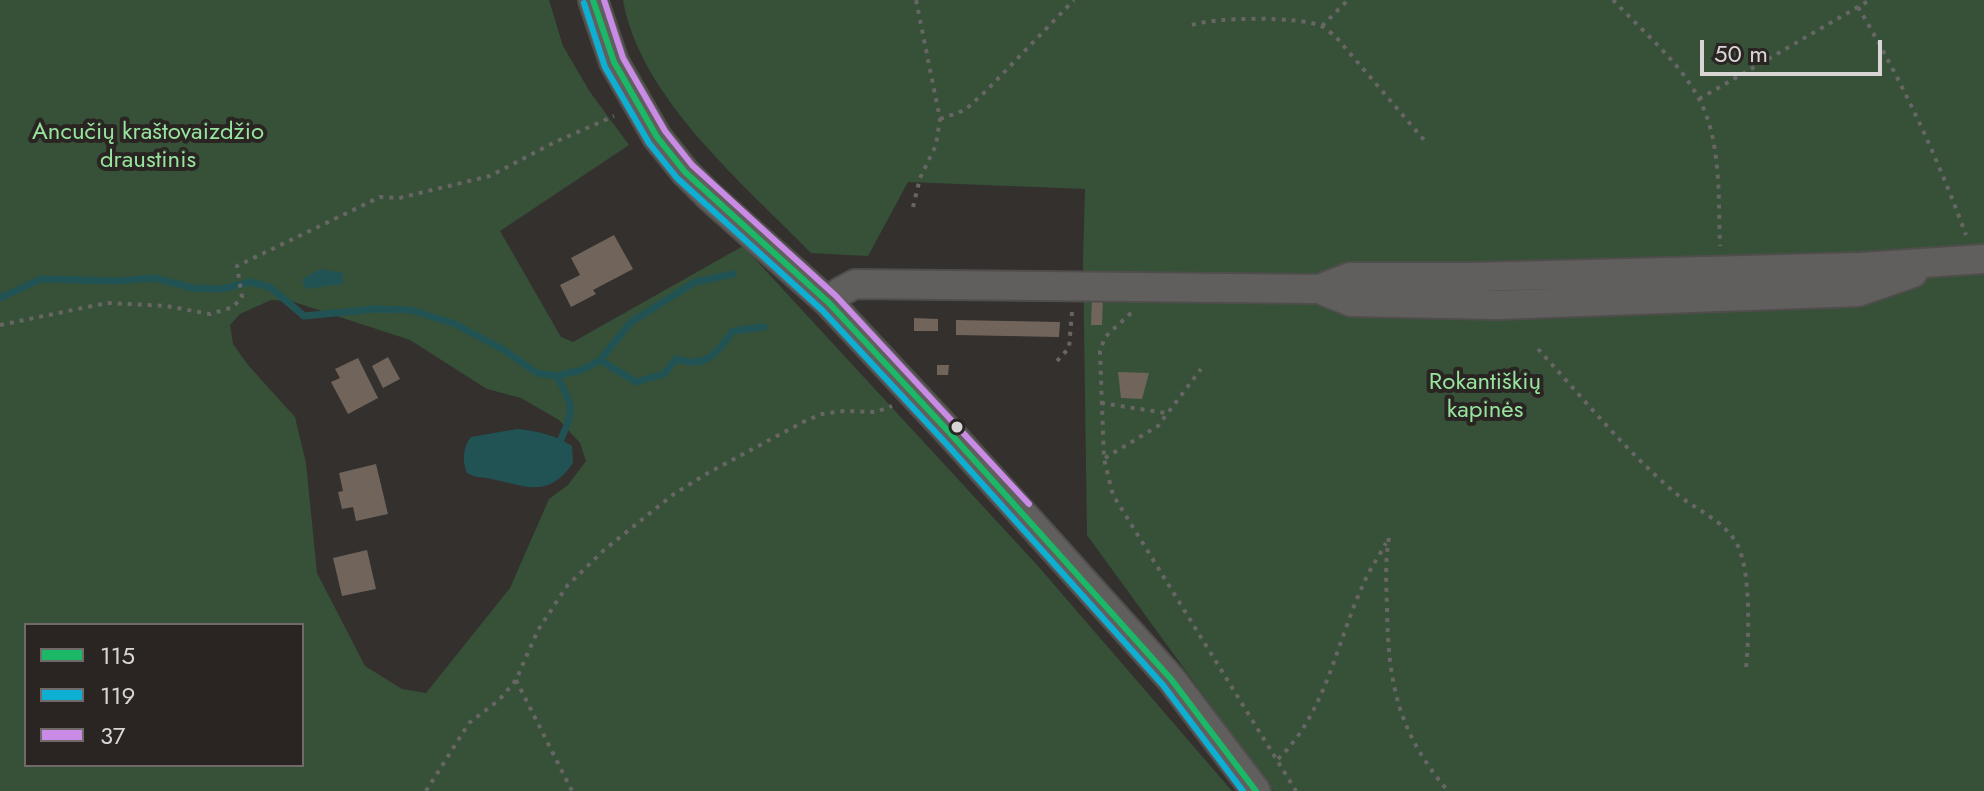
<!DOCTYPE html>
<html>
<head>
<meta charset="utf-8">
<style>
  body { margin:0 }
  #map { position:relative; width:1984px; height:791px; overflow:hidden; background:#33302e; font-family:Jost,sans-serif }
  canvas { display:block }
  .legend { position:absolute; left:24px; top:623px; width:280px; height:144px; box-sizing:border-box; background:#2a2523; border:2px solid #706b6a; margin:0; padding:10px 14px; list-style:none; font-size:24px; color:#d9d5d4 }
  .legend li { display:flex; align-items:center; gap:16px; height:40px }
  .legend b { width:40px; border:2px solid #706b6a }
  .scale { position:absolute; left:1700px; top:40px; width:182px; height:36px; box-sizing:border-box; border:4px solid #d9d5d4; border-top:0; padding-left:10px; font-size:24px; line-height:28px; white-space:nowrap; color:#d9d5d4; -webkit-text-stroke:6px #2a2523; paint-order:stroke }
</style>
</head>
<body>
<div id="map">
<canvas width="1984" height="791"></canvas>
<ul class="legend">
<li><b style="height:10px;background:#1ab867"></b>115</li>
<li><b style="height:10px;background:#0dafd3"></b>119</li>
<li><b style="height:10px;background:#ca8be6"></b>37</li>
</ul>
<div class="scale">50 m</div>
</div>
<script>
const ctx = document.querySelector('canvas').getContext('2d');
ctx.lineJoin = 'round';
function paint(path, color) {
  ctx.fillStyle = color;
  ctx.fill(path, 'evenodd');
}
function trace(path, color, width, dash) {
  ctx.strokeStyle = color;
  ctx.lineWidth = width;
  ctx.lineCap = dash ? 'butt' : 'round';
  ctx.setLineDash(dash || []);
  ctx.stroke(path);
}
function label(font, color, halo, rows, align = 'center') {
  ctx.font = font + ' Jost,sans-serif';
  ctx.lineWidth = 8;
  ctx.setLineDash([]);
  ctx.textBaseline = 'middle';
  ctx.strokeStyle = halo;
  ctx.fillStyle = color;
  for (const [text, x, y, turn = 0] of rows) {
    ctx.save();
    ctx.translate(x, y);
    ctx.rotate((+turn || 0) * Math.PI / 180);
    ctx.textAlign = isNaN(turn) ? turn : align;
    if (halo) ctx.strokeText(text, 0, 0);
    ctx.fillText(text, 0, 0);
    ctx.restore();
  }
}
const green = new Path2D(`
  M0,0H549L563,46L590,92L629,145L500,231L561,337L573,342L743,246L1038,566L1232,791H0ZM271,300L291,301L410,340L487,389L521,398L559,420L580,443L586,461L568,485L549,499L510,588L426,693L402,689L365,666L317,573L306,463L295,417L248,365L233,344L230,325L240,314ZM26,625H302V765H26Z
  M623,0H1984V791H1273L1087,535L1083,259L1085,189L908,182L868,256L811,253C744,184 640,98 623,0Z`);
const water = new Path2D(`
  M321,269L343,273V284L305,289L302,279Z
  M517,429C537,431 555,435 572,446L573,463C549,498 528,487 492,479C483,477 475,478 467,473C462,462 463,446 471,437Z`);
const stream = new Path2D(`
  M0,298L41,279L116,281L154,278L193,288L222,289L250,282L270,287L304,316L375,309L411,310L455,324L504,350L537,373L557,376L582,370L600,360L631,322L695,282L733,274
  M600,360L636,382L664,374L676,359C707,369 715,354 733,331L764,327
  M557,376C572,406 576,407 561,439`);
const building = new Path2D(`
  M614,235L633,269L593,290L596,294L571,307L560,285L580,275L571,258Z
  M1092,296L1103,297L1102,325H1091Z
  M914,318L938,319V331H914Z
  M956,320L1060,322L1059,337L956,335Z
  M388,357L400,379L383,388L372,366Z
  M358,358L378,398L348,414L331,382L340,378L335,369Z
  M937,365H949L948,375H937Z
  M1118,372L1149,373L1142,399L1121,398Z
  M376,464L388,514L356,521L353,507L342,509L338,492L343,491L339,473Z
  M367,550L376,589L342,596L333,558Z`);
const path = new Path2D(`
  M1613,0C1642,31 1679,61 1699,99C1722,142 1718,199 1720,246
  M1858,7C1901,79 1937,156 1966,235
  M1192,25C1216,17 1298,16 1321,26C1326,28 1332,34 1336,37L1424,140
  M1322,26L1348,0
  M1699,99L1870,0
  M940,119L965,110L986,91L1074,0
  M913,207L920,178L936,145L940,119L916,0
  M1131,313L1105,337L1100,351L1104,459L1113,495L1296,791
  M0,325L107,303L166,306L210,314L233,307L242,297L237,266L380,197L399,198L490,176L553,143L614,116
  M1538,349C1582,397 1624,449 1673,491C1695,510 1725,520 1738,546C1751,573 1749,638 1746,668
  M1057,361L1069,348L1072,312
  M1101,403L1166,413
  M1105,458L1158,426L1201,369
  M1389,538C1385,561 1386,583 1387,606C1388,682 1397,731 1448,791
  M516,680L572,791
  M1278,759C1325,714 1336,645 1362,587C1368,572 1378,558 1386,543
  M426,791L469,723L499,700L516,680L538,630L567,586L604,550L674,494L708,473L803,422L822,414L844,411L876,412L892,406`);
const street = new Path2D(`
  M593,0L614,62L657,137L685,172L709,196L829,303L949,432L1171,679L1256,791
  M1319,289L1351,302L1497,305L1858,292L1913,273
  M829,303L840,292L855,284L1319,289L1350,277H1473L1861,267L1984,259`);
const bus1 = new Path2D(`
  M593,0L614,62L657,137L685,172L829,303L949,432L1171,679L1256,791`);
const bus2 = new Path2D(`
  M584,3L605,67L649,143L677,178L822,310L942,439L1163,685L1243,791`);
const bus3 = new Path2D(`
  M604,0L623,58L665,131L692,165L836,296L1029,504`);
const markers = [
  [957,427,7,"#d9d5d4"]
];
const parkNames = [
  ["Ancučių kraštovaizdžio",148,133],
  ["draustinis",148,161],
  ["Rokantiškių",1485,383],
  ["kapinės",1485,411]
];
paint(green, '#365138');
paint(water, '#225354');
trace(stream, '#225354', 7);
paint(building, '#71655b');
trace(street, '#504e4c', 32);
trace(path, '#686664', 4, [4, 6]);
trace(street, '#615f5e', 28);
trace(bus1, '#1ab867', 6);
trace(bus2, '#0dafd3', 6);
trace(bus3, '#ca8be6', 6);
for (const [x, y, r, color] of markers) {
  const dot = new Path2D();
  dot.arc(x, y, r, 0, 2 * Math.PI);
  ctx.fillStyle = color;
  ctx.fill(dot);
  trace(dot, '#2a2523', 3);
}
label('24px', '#96e49e', '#2a2523', parkNames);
</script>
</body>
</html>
